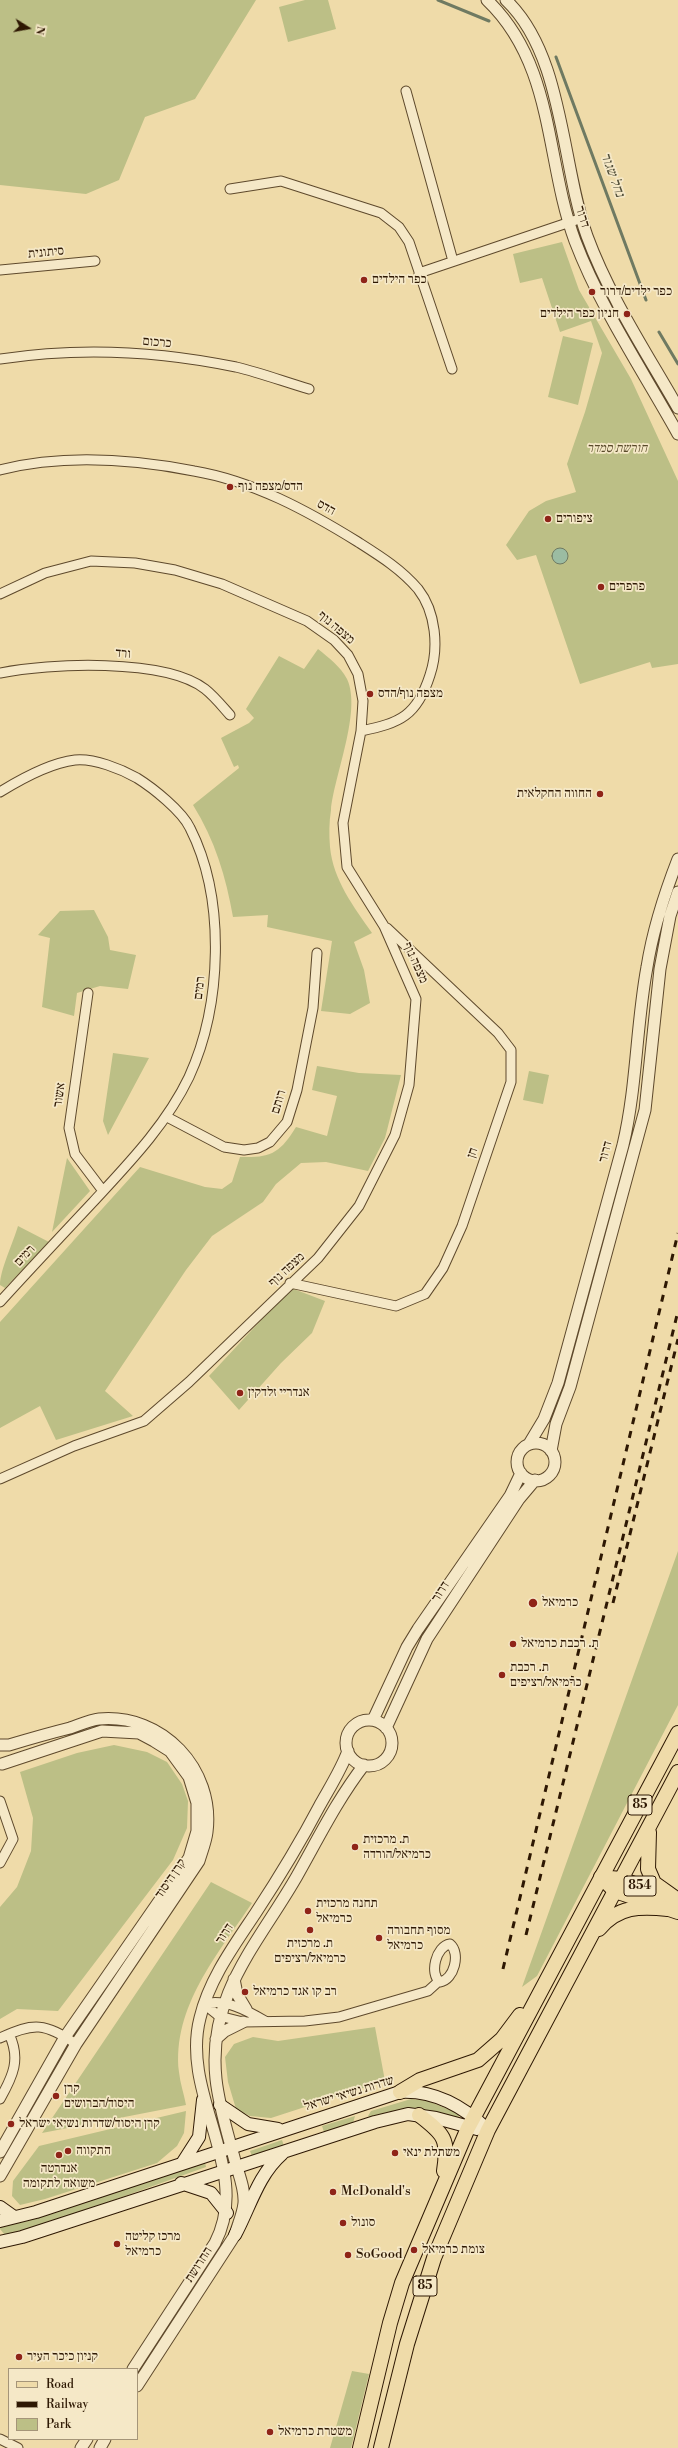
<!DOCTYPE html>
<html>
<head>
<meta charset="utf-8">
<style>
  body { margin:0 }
  #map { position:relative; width:678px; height:2448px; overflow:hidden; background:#efdba9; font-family:"Libre Bodoni",serif }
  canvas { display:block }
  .legend { position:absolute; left:8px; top:2368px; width:130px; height:72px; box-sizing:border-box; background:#f5e8c7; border:1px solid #a59579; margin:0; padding:5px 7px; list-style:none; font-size:12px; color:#2e1803 }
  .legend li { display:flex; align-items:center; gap:8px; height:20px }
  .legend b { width:20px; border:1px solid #a59579 }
  .north { position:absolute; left:8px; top:8px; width:40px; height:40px; -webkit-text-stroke:3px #f5e8c7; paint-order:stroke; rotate:101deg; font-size:11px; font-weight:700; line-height:16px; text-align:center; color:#2e1803 }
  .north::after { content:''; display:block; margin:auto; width:14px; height:18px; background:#2e1803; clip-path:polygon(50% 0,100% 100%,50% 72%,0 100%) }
</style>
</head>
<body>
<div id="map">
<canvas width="678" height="2448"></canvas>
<ul class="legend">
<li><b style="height:5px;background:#efdba9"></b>Road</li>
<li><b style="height:5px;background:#2e1803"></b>Railway</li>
<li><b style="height:11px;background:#bcbf86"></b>Park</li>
</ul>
<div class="north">N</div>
</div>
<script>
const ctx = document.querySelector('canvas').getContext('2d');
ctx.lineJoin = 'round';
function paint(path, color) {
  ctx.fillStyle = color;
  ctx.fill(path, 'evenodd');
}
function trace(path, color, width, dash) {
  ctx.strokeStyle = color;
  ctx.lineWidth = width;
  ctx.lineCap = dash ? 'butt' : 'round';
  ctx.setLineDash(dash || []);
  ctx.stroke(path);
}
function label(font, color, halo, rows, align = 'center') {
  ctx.font = font + ' "Libre Bodoni","Frank Ruhl Libre",serif';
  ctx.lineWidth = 3.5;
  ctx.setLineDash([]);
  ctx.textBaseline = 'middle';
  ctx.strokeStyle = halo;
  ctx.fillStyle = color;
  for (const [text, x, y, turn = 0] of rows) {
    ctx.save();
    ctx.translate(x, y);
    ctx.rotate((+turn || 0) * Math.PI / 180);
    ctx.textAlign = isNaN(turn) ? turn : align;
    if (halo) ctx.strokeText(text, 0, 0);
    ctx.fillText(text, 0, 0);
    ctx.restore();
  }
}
const green = new Path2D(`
  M0,0H256L195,99L145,117L119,180L86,194L0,185Z
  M305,0H328L336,29L288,42L279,7Z
  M562,242L579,290L631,379L678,481V664L652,668L650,662L580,684L536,555L517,560L506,545L529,511L546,501L576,492L567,464L585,412L602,353L591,321L560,332L542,278L520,283L513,254Z
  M563,336L593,343L578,405L548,397Z
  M318,649C329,658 340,666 347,679C362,711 334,776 331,810C329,822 329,835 330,847C333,880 354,907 372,933L354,942L364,970L370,1003L350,1014L321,1011L332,941L267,927L268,915L233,917C226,877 215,840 193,805L239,768L238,765L234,767L221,738L249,723L254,718L246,709L279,656L304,669Z
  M94,910L108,937L110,950L136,955L128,989L100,986L77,993L74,1016L42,1007L50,938L38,935L60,911Z
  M113,1053L149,1058L108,1135L103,1121Z
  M317,1066L359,1073L401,1075L385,1138L368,1171L326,1162L301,1163L276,1184L263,1202L212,1236L186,1270L105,1391L133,1416L56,1440L40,1406L0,1428V1322L140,1167L205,1187L222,1189L232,1182L240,1157C271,1158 280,1153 296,1127L327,1136L337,1096L312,1090Z
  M529,1071L549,1075L543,1104L523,1100Z
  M67,1158L90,1191L52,1232Z
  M18,1226L49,1242L5,1288L0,1285C0,1270 13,1243 18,1226Z
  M291,1288L325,1301L312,1333L281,1363L239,1410L209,1376Z
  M678,1551V1705L537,1976L522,1987Z
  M114,1745L147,1752L167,1762L182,1784L188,1801L187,1828L173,1860L58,2011L17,2009L0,2019V1907L17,1887L31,1851L33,1818L20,1772L77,1753Z
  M211,1882L252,1903C218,1954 172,2007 179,2072C180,2083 184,2094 186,2105L42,2133Z
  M375,2027L385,2081L271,2118L250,2116L236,2109L228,2082L225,2057L234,2044L253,2037L278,2041Z
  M411,2099L428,2101L460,2114L456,2121C419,2105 408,2106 370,2117L368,2116L371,2111Z
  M186,2111L184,2133L177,2146L157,2163L45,2199L20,2205L12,2196L13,2181L39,2146Z
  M355,2116L353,2123L324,2132L322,2126Z
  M282,2140L284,2146L252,2156L250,2151Z
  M205,2162L206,2167L27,2231L5,2235L0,2229V2226Z
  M352,2371L369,2374L351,2448H330Z`);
const water = new Path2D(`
  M552 556a8 8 0 1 1 16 0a8 8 0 1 1-16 0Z`);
const stream = new Path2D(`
  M438,0L489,21
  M556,57L646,300
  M659,332L678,364`);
const minor = new Path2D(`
  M406,91L453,261
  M230,189L281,181L381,213L399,227L409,242L452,369
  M0,270L95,261
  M419,273L582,218
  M0,359C78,347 159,351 236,367C261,373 285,382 309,389
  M0,470C62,454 132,459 194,471C253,481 308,511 358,542C380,556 401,569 418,589C436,612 439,648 430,675C417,716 400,723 361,731
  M0,594L45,573L91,561L135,563L175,570L222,584L307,621L334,640L348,655L358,674L363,701L361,731L343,823L347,867L384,926L416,999L409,1085L395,1135L359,1206L318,1258L189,1382L144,1421L74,1446L0,1479
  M0,673C48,663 165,658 205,689C214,696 222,706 230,715
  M0,792C21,779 50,763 75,760C94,758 121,769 137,778C153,788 182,811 190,828C226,899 222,1005 189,1077C166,1125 128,1164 93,1202C62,1235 31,1268 0,1302
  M88,993L69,1128L75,1154L103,1191
  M167,1117L224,1147L244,1150L258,1148L270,1142L287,1122L297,1090L313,1008L317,953
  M290,1283L396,1306L425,1294L443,1268L462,1226L511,1082V1050L498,1033L387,928
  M0,1801L13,1839L0,1863
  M450,1944C461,1953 454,1980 440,1982C429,1974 436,1946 450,1944Z
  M204,2004L219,2016L243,2022L305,2021L339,2017L428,1991L439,1981
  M204,2004C225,1998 248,2011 265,2021
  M0,2038C34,2022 45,2023 76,2044
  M0,2099C13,2076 21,2059 9,2034
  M0,2439L18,2448`);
const tertiary = new Path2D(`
  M487,0C555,65 545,160 575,241C601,309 643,371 678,434
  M506,0C564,55 561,164 587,236C609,296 646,352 678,408
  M517 1462a19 19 0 1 1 38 0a19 19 0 1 1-38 0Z
  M529,1444L544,1419L558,1383L623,1145C637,1086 636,1026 647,967C653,929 664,895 678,859
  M551,1451L556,1424L570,1387L645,1110L660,969L670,916L678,892
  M373,1720L407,1647L418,1629L510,1496L521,1473
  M346 1743a23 23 0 1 1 46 0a23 23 0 1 1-46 0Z
  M386,1728L427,1639L519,1499L535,1480
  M0,1745H9C29,1739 50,1733 70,1728C79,1725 90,1720 99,1719C162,1713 215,1769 207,1832C206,1841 202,1851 199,1861L76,2044L0,2176
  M234,1979L237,1994L246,2009
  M216,2039L225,2031L243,2022
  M0,2152L65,2037L189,1858L197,1831V1803L189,1777L170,1751L154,1741L139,1733L102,1731L2,1764
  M133,2369L215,2243C253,2171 180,2095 200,2018C209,1980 233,1947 255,1914C278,1879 300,1843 320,1805C330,1787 341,1770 348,1751
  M137,2386L235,2235C238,2224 243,2214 244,2203C245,2189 239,2175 235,2161C228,2134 219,2107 216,2079C207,1995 258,1944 297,1876C318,1839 337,1800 364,1765
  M81,2448L87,2439
  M100,2448L105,2439`);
const secondary = new Path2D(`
  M220,2105L248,2124L278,2129
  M183,2162L199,2137L203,2100
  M181,2183L211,2193L227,2213
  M0,2207L14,2217
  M0,2221L36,2212L400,2092C434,2090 464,2107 488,2130
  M235,2235C250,2207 258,2175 282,2154
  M0,2242L22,2237L375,2122L408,2114L436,2118L477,2129`);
const primary = new Path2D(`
  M601,1877L615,1891L678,1912
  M610,1878L621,1879L672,1898`);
const trunk = new Path2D(`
  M649,1832L648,1869L654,1883L678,1900
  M599,1929C618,1906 640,1906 668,1909
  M400,2092L420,2080L478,2060L502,2039L520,2015
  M419,2115C444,2134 449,2139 444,2171
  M360,2448L390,2323L402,2283L468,2128L678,1733
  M381,2448L407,2344L434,2258L488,2130L678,1772`);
const rail = new Path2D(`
  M613,1603L678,1339
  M526,1935L678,1311
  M503,1969L678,1233`);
const markers = [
  [364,280,4,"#8f2418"],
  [592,292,4,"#8f2418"],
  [627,314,4,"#8f2418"],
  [230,487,4,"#8f2418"],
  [548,519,4,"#8f2418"],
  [601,587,4,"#8f2418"],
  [370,694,4,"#8f2418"],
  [600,794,4,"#8f2418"],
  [240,1393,4,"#8f2418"],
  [533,1603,5,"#8f2418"],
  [513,1644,4,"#8f2418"],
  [502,1675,4,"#8f2418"],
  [355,1847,4,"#8f2418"],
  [308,1911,4,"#8f2418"],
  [310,1930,4,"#8f2418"],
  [379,1938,4,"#8f2418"],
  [245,1992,4,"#8f2418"],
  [56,2096,4,"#8f2418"],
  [11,2124,4,"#8f2418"],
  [68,2151,4,"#8f2418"],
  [395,2153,4,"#8f2418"],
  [59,2155,4,"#8f2418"],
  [333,2192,4,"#8f2418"],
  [343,2223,4,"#8f2418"],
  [117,2244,4,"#8f2418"],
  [414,2250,4,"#8f2418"],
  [348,2255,4,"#8f2418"],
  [19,2357,4,"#8f2418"],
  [270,2432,4,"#8f2418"]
];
const shields = [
  [640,1805,24],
  [640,1886,32],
  [425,2286,24]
];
const shieldNames = [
  ["85",640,1805],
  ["854",640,1886],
  ["85",425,2286]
];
const streetNames = [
  ["דרור",582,217,72],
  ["סיתונית",46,253,-5],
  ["כרכום",157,343,5],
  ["הדס",326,508,28],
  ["מצפה נוף",336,628,40],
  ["ורד",123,654,5],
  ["מצפה נוף",415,963,66],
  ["רמים",200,988,-84],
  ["אשור",60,1095,-82],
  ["רותם",279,1102,-73],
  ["דרור",606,1152,-75],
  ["חן",473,1153,-71],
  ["רמים",25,1256,-47],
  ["מצפה נוף",287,1270,-43],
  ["דרור",441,1592,-57],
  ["קרן היסוד",171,1879,-56],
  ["דרור",225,1934,-57],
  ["שדרות נשיאי ישראל",349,2094,-17],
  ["החרושת",199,2265,-57]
];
const poiNames = [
  ["כפר הילדים",372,280],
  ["כפר ילדים/דרור",600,292],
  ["חניון כפר הילדים",619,314,"right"],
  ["הדס/מצפה נוף",238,487],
  ["ציפורים",556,519],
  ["פרפרים",609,587],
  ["מצפה נוף/הדס",378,694],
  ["החווה החקלאית",592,794,"right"],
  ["אנדריי זלדקין",248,1393],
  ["כרמיאל",542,1603],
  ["ת. רכבת כרמיאל",521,1644],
  ["ת. רכבת",510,1668],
  ["כרמיאל/רציפים",510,1683],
  ["ת. מרכזית",363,1840],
  ["כרמיאל/הורדה",363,1855],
  ["תחנה מרכזית",316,1904],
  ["כרמיאל",316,1919],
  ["מסוף תחבורה",387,1931],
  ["כרמיאל",387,1946],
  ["ת. מרכזית",310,1944,"center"],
  ["כרמיאל/רציפים",310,1959,"center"],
  ["רב קו אגד כרמיאל",253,1992],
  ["קרן",64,2089],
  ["היסוד/הברושים",64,2104],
  ["קרן היסוד/שדרות נשיאי ישראל",19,2124],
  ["התקווה",76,2151],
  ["משתלת ינאי",403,2153],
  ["אנדרטה",59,2169,"center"],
  ["משואה לתקומה",59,2184,"center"],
  ["McDonald's",341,2192],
  ["סונול",351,2223],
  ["מרכז קליטה",125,2237],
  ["כרמיאל",125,2252],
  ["צומת כרמיאל",422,2250],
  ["SoGood",356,2255],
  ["קניון כיכר העיר",27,2357],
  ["משטרת כרמיאל",278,2432]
];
const parkNames = [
  ["חורשת סמדר",617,449]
];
const waterNames = [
  ["נחל שגור",612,175,70]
];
paint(green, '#bcbf86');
paint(water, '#9bbca2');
trace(water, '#6f7a62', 1);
trace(stream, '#6f7a62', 3);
trace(minor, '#5e492c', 11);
trace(tertiary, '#5e492c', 13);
trace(secondary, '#2e1803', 14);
trace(primary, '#2e1803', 16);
trace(trunk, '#2e1803', 16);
trace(minor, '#f5e8c7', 9);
trace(tertiary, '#f5e8c7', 11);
trace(secondary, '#f5e8c7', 12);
trace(primary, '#efdba9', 14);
trace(trunk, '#efdba9', 14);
trace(rail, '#2e1803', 3, [7, 7]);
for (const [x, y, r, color] of markers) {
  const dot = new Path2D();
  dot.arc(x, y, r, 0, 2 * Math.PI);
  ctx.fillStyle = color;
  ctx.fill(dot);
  trace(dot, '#f5e8c7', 1.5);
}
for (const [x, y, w] of shields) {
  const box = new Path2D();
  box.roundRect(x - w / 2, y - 10, w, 20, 3);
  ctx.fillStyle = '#f5e8c7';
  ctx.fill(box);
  trace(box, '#2e1803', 1);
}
label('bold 12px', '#2e1803', null, shieldNames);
label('13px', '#2e1803', '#f5e8c7', streetNames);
label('13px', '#2e1803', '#f5e8c7', poiNames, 'left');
label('italic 13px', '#594a2a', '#f5e8c7', parkNames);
label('italic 14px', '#54513b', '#f5e8c7', waterNames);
</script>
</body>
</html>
